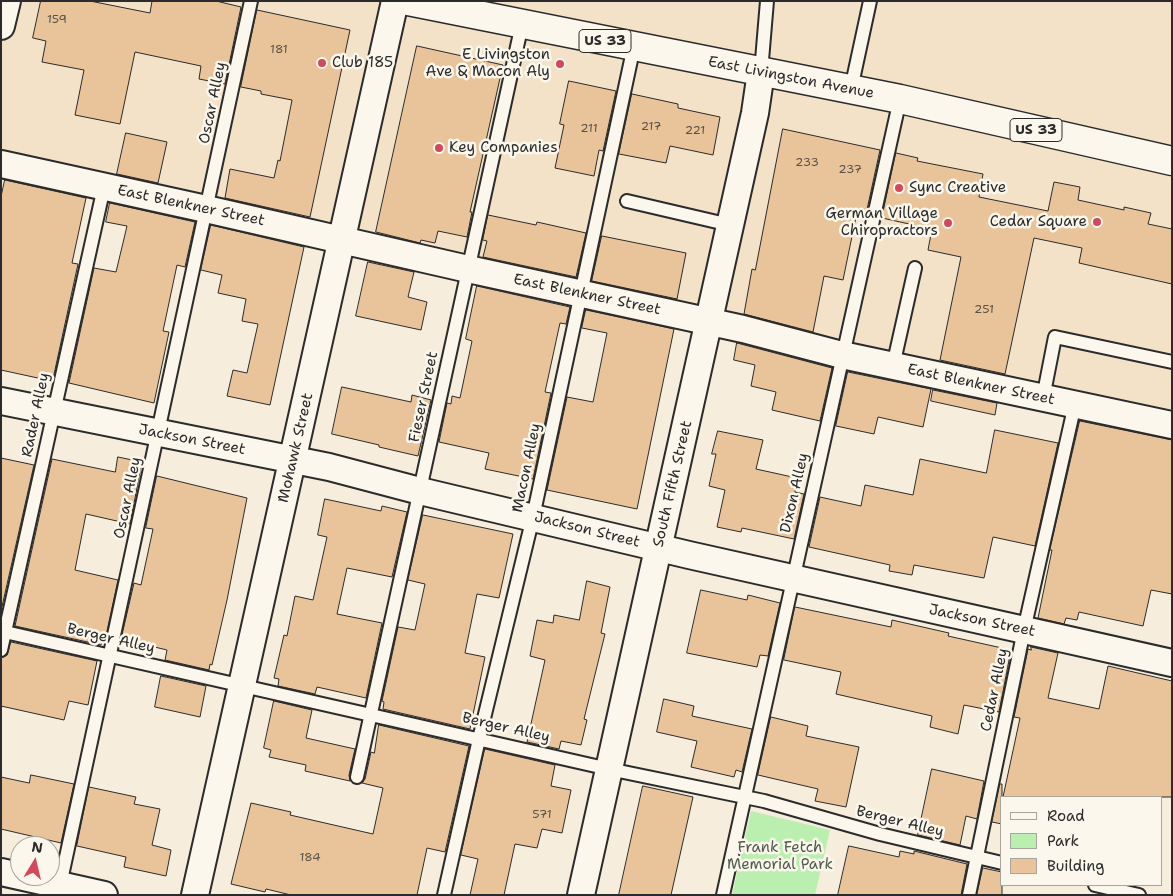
<!DOCTYPE html>
<html>
<head>
<meta charset="utf-8">
<style>
  body { margin:0 }
  #map { position:relative; width:1173px; height:896px; overflow:hidden; background:#f7eddc; font-family:"Shantell Sans",sans-serif }
  canvas { display:block }
  .frame { position:absolute; inset:0; border:2px solid #2b2b2b; pointer-events:none }
  .legend { position:absolute; left:1000px; top:796px; width:162px; height:90px; box-sizing:border-box; background:#fbf7ec; border:1px solid #a8a59f; margin:0; padding:6px 9px; list-style:none; font-size:15px; color:#2b2b2b }
  .legend li { display:flex; align-items:center; gap:10px; height:25px }
  .legend b { width:25px; border:1px solid #a8a59f }
  .north { position:absolute; left:10px; top:836px; width:50px; height:50px; box-sizing:border-box; background:#fbf7ec; border:1px solid #a8a59f; border-radius:50%; rotate:9deg; font-size:14px; font-weight:700; line-height:20px; text-align:center; color:#2b2b2b }
  .north::after { content:''; display:block; margin:auto; width:18px; height:22px; background:#d1495b; clip-path:polygon(50% 0,100% 100%,50% 72%,0 100%) }
</style>
</head>
<body>
<div id="map">
<canvas width="1173" height="896"></canvas>
<div class="frame"></div>
<ul class="legend">
<li><b style="height:6px;background:#fbf7ec"></b>Road</li>
<li><b style="height:14px;background:#bbefb0"></b>Park</li>
<li><b style="height:14px;background:#e9c49a"></b>Building</li>
</ul>
<div class="north">N</div>
</div>
<script>
const ctx = document.querySelector('canvas').getContext('2d');
ctx.lineJoin = 'round';
function paint(path, color) {
  ctx.fillStyle = color;
  ctx.fill(path, 'evenodd');
}
function trace(path, color, width, dash) {
  ctx.strokeStyle = color;
  ctx.lineWidth = width;
  ctx.lineCap = dash ? 'butt' : 'round';
  ctx.setLineDash(dash || []);
  ctx.stroke(path);
}
function label(font, color, halo, rows, align = 'center') {
  ctx.font = font + ' "Shantell Sans",sans-serif';
  ctx.lineWidth = 5;
  ctx.setLineDash([]);
  ctx.textBaseline = 'middle';
  ctx.strokeStyle = halo;
  ctx.fillStyle = color;
  for (const [text, x, y, turn = 0] of rows) {
    ctx.save();
    ctx.translate(x, y);
    ctx.rotate((+turn || 0) * Math.PI / 180);
    ctx.textAlign = isNaN(turn) ? turn : align;
    if (halo) ctx.strokeText(text, 0, 0);
    ctx.fillText(text, 0, 0);
    ctx.restore();
  }
}
const built = new Path2D(`
  M1,1H1172V419L1,163Z`);
const green = new Path2D(`
  M751,811L830,830L815,895H732Z`);
const building = new Path2D(`
  M41,1H90L150,13L152,1H216L241,7L225,84L199,79L201,66L135,52L120,124L75,115L84,70L42,62L46,41L33,38Z
  M257,10L350,30L310,217L225,198L230,169L274,178L278,160L280,161L292,100L261,94V91L241,87Z
  M417,46L503,65L470,212H472L467,237L438,231L435,243L421,240L420,243L376,232Z
  M569,81L616,91L603,151L599,150L594,176L555,168L564,125L560,124Z
  M632,94L678,104V108L720,117L713,155L670,146L666,163L619,154Z
  M783,129L880,150L866,214L857,212L843,280L824,276L813,332L744,314L752,269L755,270Z
  M126,133L167,142L158,183L117,174Z
  M896,153L918,158L917,161L983,174L979,197L1048,211L1054,182L1080,187L1078,200L1124,210V207L1151,213L1148,224L1172,229V284L1079,263L1082,248L1034,238L1005,374L940,360L961,257L928,250L932,229L882,218Z
  M5,180L86,198L72,263L78,264L53,379L48,378L47,380L1,370V197Z
  M110,203L195,222L185,267L177,265L163,331L169,332L154,403L69,383L94,268L116,272L127,226L106,222Z
  M488,215L536,225L537,222L586,233L576,277L483,257L487,241L483,240Z
  M211,225L304,247L270,405L227,396L233,370L247,373L258,324L242,321L246,299L218,293L222,275L201,270Z
  M602,236L686,253L677,299L592,281Z
  M368,262L414,272L408,297L427,302L421,330L356,316Z
  M477,286L570,307L566,324L560,323L545,392L551,393L533,479L485,469L489,453L439,442L447,403L451,404L452,396L460,398L472,341L466,339Z
  M586,310L674,329L637,509L547,490L567,397L593,402L607,333L582,328Z
  M737,343L832,368L820,421L772,410L776,392L751,386L755,365L734,360Z
  M848,372L931,389L923,427L878,417L874,434L836,426Z
  M342,387L411,402L412,395L431,400L418,456L379,447V445L332,434Z
  M933,390L997,403L995,415L931,401Z
  M1080,421L1172,440V594L1151,590L1143,626L1079,612L1077,620L1066,618L1064,624L1038,618L1052,550H1050Z
  M995,430L1058,443L1035,546L993,537L984,578L914,565L912,575L889,571L890,565L809,547L820,497L861,506L865,485L913,495L920,459L986,473Z
  M718,431L763,440L756,469L797,478L795,492L804,494L794,539L742,528L741,532L717,527L725,490L709,486L716,454H712Z
  M118,457L142,462L130,524L86,514L75,570L118,580L106,636L104,635L101,645L15,626L52,459L115,472Z
  M1,458L34,465L1,611Z
  M157,476L247,498L227,600L212,665L210,664L209,670L165,660L167,650L121,639L134,583L141,585L153,529L146,528Z
  M325,499L381,511L382,506L407,512L392,577L347,568L337,614L382,623L366,698L317,687L315,694L278,686L279,679L274,678L284,635L287,636L295,596L313,600L327,537L318,535Z
  M423,515L513,534L499,598L477,594L465,653L485,657L470,729L383,709L384,702L382,701L398,627L415,630L425,584L408,580Z
  M587,581L610,587L601,633L605,634L584,719L587,720L581,745L561,741L559,749L527,742L545,660L530,656L537,620L553,623L554,615L579,620Z
  M701,590L747,600L748,595L780,603L768,656L760,655L757,667L687,653Z
  M795,607L891,627L892,620L949,633L948,636L1011,650L999,712L964,705L958,734L930,727L932,716L836,694L841,672L784,660Z
  M11,642L97,661L88,705L69,701L64,720L1,706V658L7,655Z
  M1031,647L1058,653L1048,698L1099,709L1108,666L1172,681V797H1003L1020,718L1014,717L1028,649L1031,650Z
  M161,676L206,686L200,717L155,707Z
  M664,699L694,706L692,716L752,729L742,772L736,770L734,777L691,767L697,741L657,732Z
  M274,701L312,710L306,738L355,749L349,775L350,781L305,771L306,765L269,757L271,750L264,748Z
  M771,717L808,726L806,736L859,747L846,807L815,801L818,789L758,775Z
  M379,725L469,746L445,852L427,848L417,895H291L266,889L265,892L231,884L251,803L291,812L290,815L373,834L383,788L362,783L365,779L371,752L374,753Z
  M485,749L555,765L551,786L571,790L562,833L542,829L537,848L515,844L504,895H470L478,859L461,855Z
  M932,769L984,781L977,819L966,816L960,845L918,835Z
  M31,775L74,784L61,843L1,829V777L29,783Z
  M1000,784H1002V824L992,822Z
  M643,786L693,797L671,895H619Z
  M89,787L136,797L134,804L160,809L152,845L171,850L166,876L124,867L126,857L77,846Z
  M849,846L899,857L900,851L914,854V851L967,864L961,895H838Z
  M983,868L1002,872V895H977Z`);
const lane = new Path2D(`
  M761,72L767,1
  M851,89L870,1
  M627,201L730,225
  M893,366L915,268
  M1043,398L1055,337L1172,362
  M1,631L609,769L764,801L880,834L1002,863
  M1,650L104,187
  M357,777L522,24
  M60,885L251,1
  M1095,885L1139,895
  M444,895L479,739L533,517L634,46
  M723,895L900,99
  M969,895L1024,630L1075,404`);
const street = new Path2D(`
  M1,26L7,1
  M1,164L206,209L468,269L743,329L842,355L1172,425
  M1,401L329,467L420,491L689,555L1172,663
  M1,872L104,895
  M195,895L395,1
  M581,895L755,113L761,72`);
const primary = new Path2D(`
  M408,1L900,99L1172,161`);
const markers = [
  [322,63,5,"#d1495b"],
  [560,64,5,"#d1495b"],
  [439,148,5,"#d1495b"],
  [899,188,5,"#d1495b"],
  [1097,222,5,"#d1495b"],
  [948,223,5,"#d1495b"]
];
const numberNames = [
  ["159",57,20],
  ["181",279,50],
  ["217",651,127],
  ["211",589,129],
  ["221",695,131],
  ["233",807,163],
  ["237",850,170],
  ["251",984,310],
  ["571",542,815],
  ["184",310,858]
];
const shields = [
  [605,41,52],
  [1036,130,52]
];
const shieldNames = [
  ["US 33",605,41],
  ["US 33",1036,130]
];
const poiNames = [
  ["E Livingston",550,55],
  ["Ave & Macon Aly",550,72],
  ["Club 185",332,63,"left"],
  ["Key Companies",449,148,"left"],
  ["Sync Creative",909,188,"left"],
  ["German Village",938,214],
  ["Chiropractors",938,231],
  ["Cedar Square",1087,222]
];
const streetNames = [
  ["East Livingston Avenue",791,78,11],
  ["Oscar Alley",213,103,-78],
  ["East Blenkner Street",191,206,12],
  ["East Blenkner Street",587,295,12],
  ["East Blenkner Street",981,385,12],
  ["Fieser Street",424,397,-78],
  ["Rader Alley",36,415,-78],
  ["Jackson Street",192,440,11],
  ["Mohawk Street",296,448,-77],
  ["Macon Alley",527,468,-78],
  ["South Fifth Street",673,484,-77],
  ["Dixon Alley",795,493,-77],
  ["Oscar Alley",128,498,-78],
  ["Jackson Street",587,530,14],
  ["Jackson Street",982,621,12],
  ["Berger Alley",111,639,13],
  ["Cedar Alley",995,690,-78],
  ["Berger Alley",506,728,13],
  ["Berger Alley",900,822,14]
];
const parkNames = [
  ["Frank Fetch",780,848],
  ["Memorial Park",780,865]
];
paint(built, '#f3e1c8');
paint(green, '#bbefb0');
paint(building, '#e9c49a');
trace(building, '#2b2b2b', 1);
trace(lane, '#2b2b2b', 16);
trace(street, '#2b2b2b', 30);
trace(primary, '#2b2b2b', 31);
trace(lane, '#fbf7ec', 12);
trace(street, '#fbf7ec', 26);
trace(primary, '#fbf7ec', 28);
for (const [x, y, r, color] of markers) {
  const dot = new Path2D();
  dot.arc(x, y, r, 0, 2 * Math.PI);
  ctx.fillStyle = color;
  ctx.fill(dot);
  trace(dot, '#fbf7ec', 2);
}
label('12px', '#5a5147', null, numberNames);
for (const [x, y, w] of shields) {
  const box = new Path2D();
  box.roundRect(x - w / 2, y - 11.5, w, 23, 4);
  ctx.fillStyle = '#fbf7ec';
  ctx.fill(box);
  trace(box, '#2b2b2b', 1);
}
label('bold 14px', '#2b2b2b', null, shieldNames);
label('15px', '#2b2b2b', '#fbf7ec', poiNames, 'right');
label('15px', '#2b2b2b', '#fbf7ec', streetNames);
label('15px', '#4f5c4c', '#fbf7ec', parkNames);
</script>
</body>
</html>
